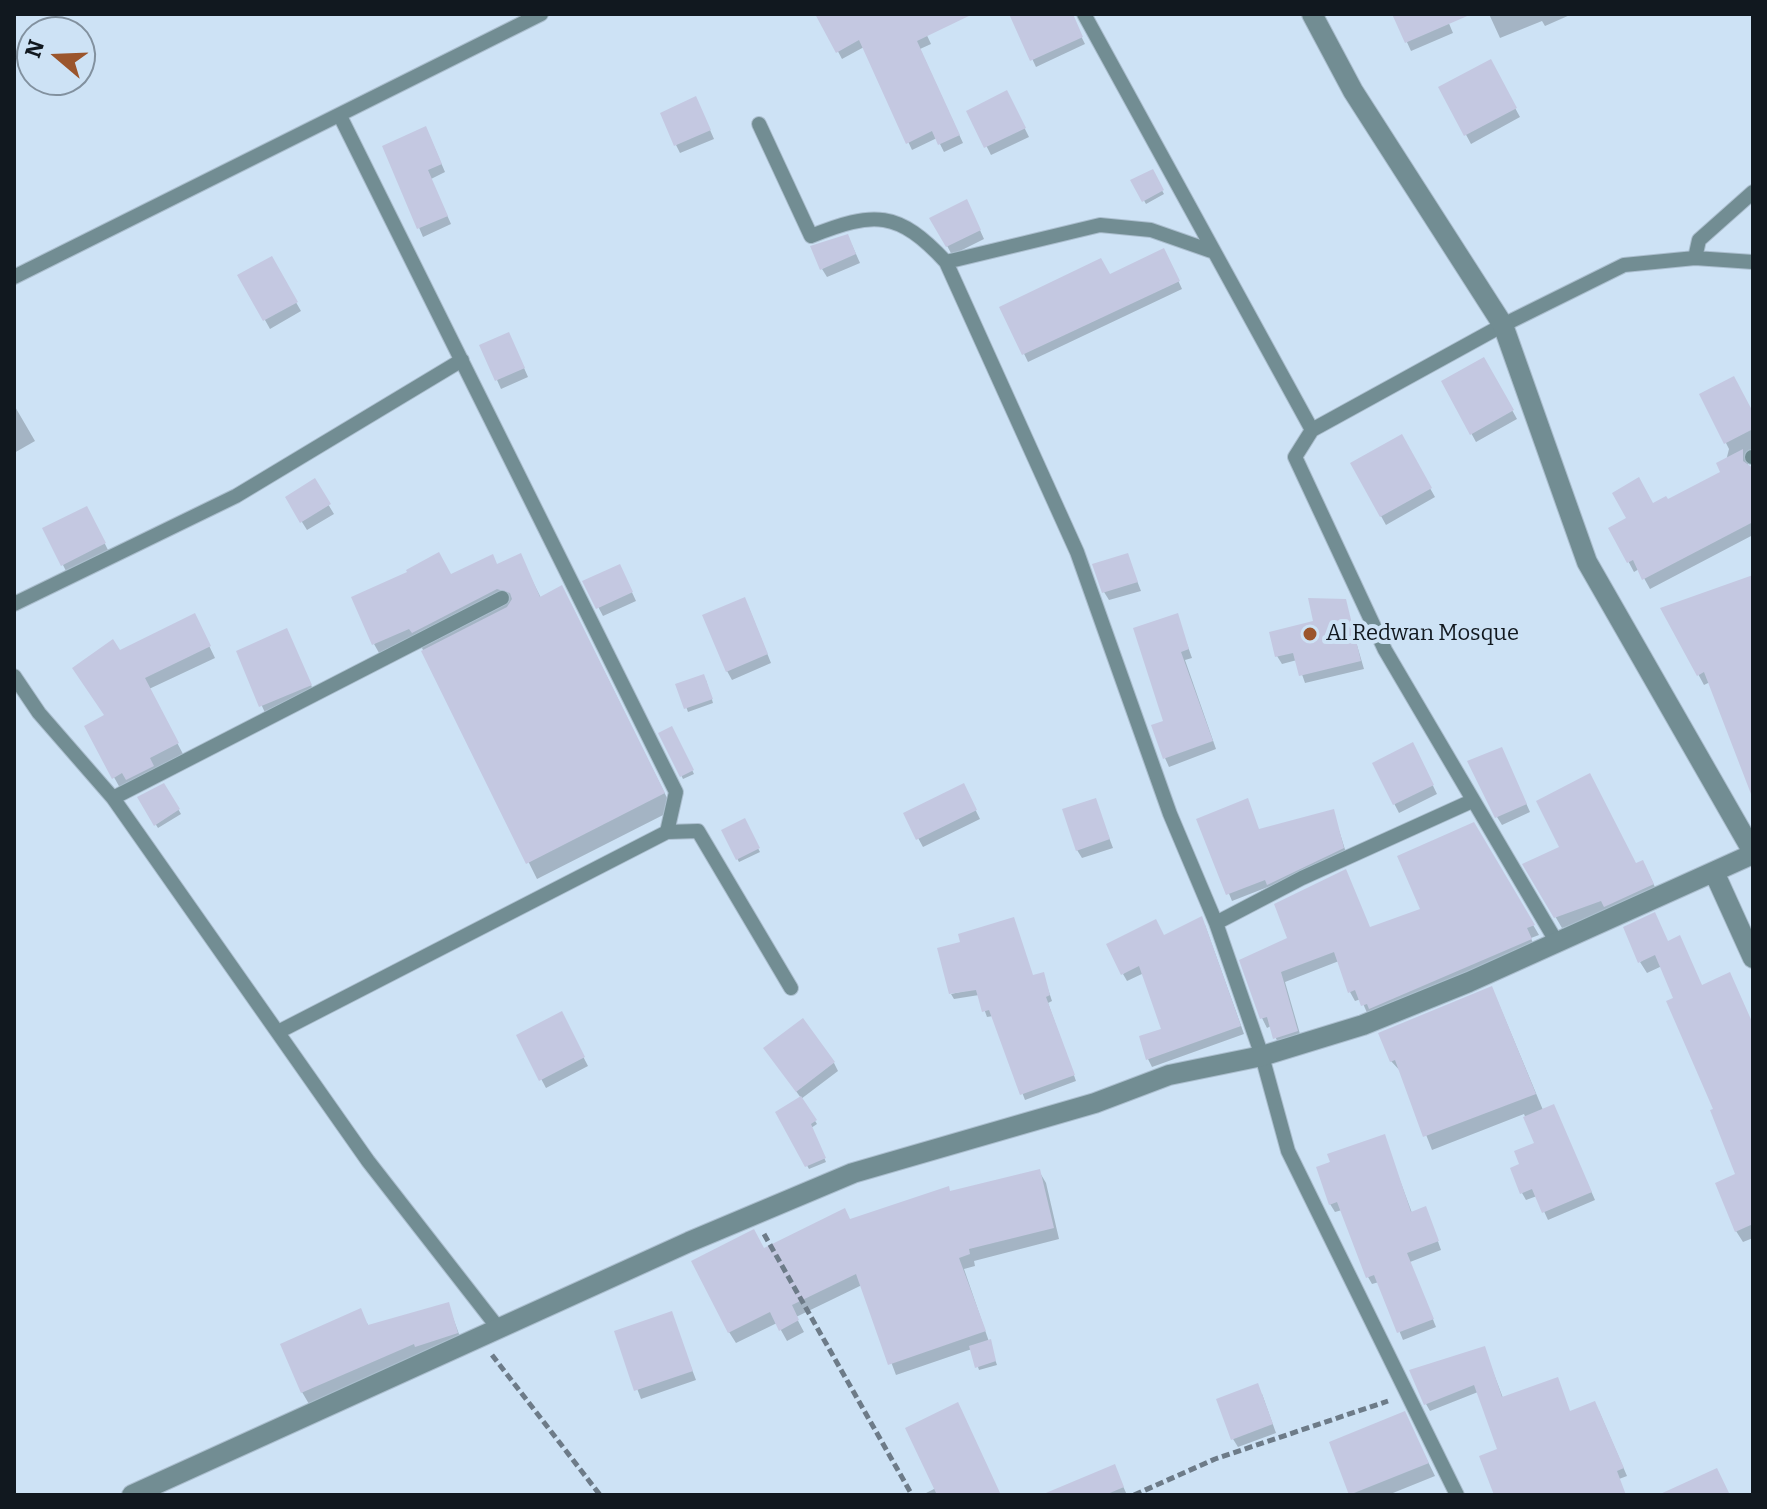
<!DOCTYPE html>
<html>
<head>
<meta charset="utf-8">
<style>
  body { margin:0 }
  #map { position:relative; width:1767px; height:1509px; overflow:hidden; background:#cde2f5; font-family:Bitter,serif }
  canvas { display:block }
  .frame { position:absolute; inset:0; border:16px solid #11181f; pointer-events:none }
  .north { position:absolute; left:16px; top:16px; width:80px; height:80px; box-sizing:border-box; background:#cde2f5; border:2px solid #82919f; border-radius:50%; rotate:289deg; font-size:22px; font-weight:700; line-height:32px; text-align:center; color:#11181f }
  .north::after { content:''; display:block; margin:auto; width:28px; height:36px; background:#9b552c; clip-path:polygon(50% 0,100% 100%,50% 72%,0 100%) }
</style>
</head>
<body>
<div id="map">
<canvas width="1767" height="1509"></canvas>
<div class="frame"></div>
<div class="north">N</div>
</div>
<script>
const ctx = document.querySelector('canvas').getContext('2d');
ctx.lineJoin = 'round';
function paint(path, color) {
  ctx.fillStyle = color;
  ctx.fill(path, 'evenodd');
}
function trace(path, color, width, dash) {
  ctx.strokeStyle = color;
  ctx.lineWidth = width;
  ctx.lineCap = dash ? 'butt' : 'round';
  ctx.setLineDash(dash || []);
  ctx.stroke(path);
}
function label(font, color, halo, rows, align = 'center') {
  ctx.font = font + ' Bitter,serif';
  ctx.lineWidth = 8;
  ctx.setLineDash([]);
  ctx.textBaseline = 'middle';
  ctx.strokeStyle = halo;
  ctx.fillStyle = color;
  for (const [text, x, y, turn = 0] of rows) {
    ctx.save();
    ctx.translate(x, y);
    ctx.rotate((+turn || 0) * Math.PI / 180);
    ctx.textAlign = isNaN(turn) ? turn : align;
    if (halo) ctx.strokeText(text, 0, 0);
    ctx.fillText(text, 0, 0);
    ctx.restore();
  }
}
const shadow = new Path2D(`
  M818,14H917L931,44L920,49L963,143L944,152L937,138L912,150L864,47L842,59Z
  M1011,14H1070L1085,44L1036,67Z
  M1394,14H1445L1453,33L1411,51Z
  M1489,14H1570V15L1545,26L1542,21L1500,38Z
  M1490,62L1520,117L1471,144L1441,88Z
  M1011,101L1029,137L991,155L969,112Z
  M700,107L714,139L680,153L676,145Z
  M430,137L445,172L431,179L451,224L423,237L385,147Z
  M1152,172L1164,194L1146,204L1133,181Z
  M971,210L984,239L952,255L932,218Z
  M852,245L860,263L827,277L822,269Z
  M1168,258L1182,289L1028,362L1002,308Z
  M271,259L301,311L270,329L240,275Z
  M513,343L528,377L501,389L482,346Z
  M1484,359L1517,419L1476,442L1443,382Z
  M1702,395L1753,416V458L1748,463V468H1753V535L1650,589L1639,569L1634,572L1611,529L1723,473L1729,449Z
  M14,405L35,441L14,453Z
  M1401,437L1435,497L1386,525L1352,464Z
  M314,481L334,514L307,530L287,498Z
  M91,516L109,552L67,573L63,565Z
  M1127,555L1141,591L1109,600L1104,592Z
  M520,556L541,598L571,604L673,810L537,879L420,644L383,660L374,644L450,576L497,566Z
  M624,575L636,601L603,616L585,582Z
  M1753,577V786L1710,682L1704,685L1663,609Z
  M1344,601L1364,669L1305,683L1297,660L1282,664L1277,656Z
  M749,608L771,663L732,680L727,671Z
  M1177,616L1192,658L1185,660L1216,749L1169,767L1165,758V722Z
  M200,627L215,658L149,689L183,754L120,788L86,727L106,716L120,652Z
  M291,639L315,694L266,715L238,652Z
  M706,680L713,703L688,712L678,685Z
  M672,729L694,774L683,779L661,734Z
  M1417,753L1437,794L1399,813L1374,764Z
  M1506,758L1530,812L1502,825L1497,817Z
  M164,785L181,814L158,828L139,798Z
  M967,793L980,819L923,847L905,814Z
  M1095,800L1113,848L1082,858L1077,850Z
  M1333,811L1347,856L1232,901L1199,820L1259,831Z
  M744,821L760,852L739,862L723,831Z
  M1474,825L1539,935L1531,938L1535,949L1368,1015L1361,999L1355,1001L1350,992L1339,961L1285,982L1302,1041L1280,1048L1271,1026L1267,1028L1262,1018L1242,961L1371,929L1423,911Z
  M1525,865L1636,866L1649,874L1659,896L1562,928Z
  M1205,925L1244,1034L1152,1067L1148,1059L1164,1030L1144,973L1127,981L1123,974L1164,938Z
  M1668,943L1703,987L1753,1029V1238L1743,1242L1736,1231L1738,1176L1676,999L1662,966L1647,973L1640,962Z
  M1043,974L1052,1001L1048,1003L1076,1081L1025,1100L993,1016L987,1017L979,995L954,999L951,994Z
  M1498,1002L1543,1110L1557,1114L1595,1200L1548,1220L1537,1196L1526,1200L1522,1193L1521,1165L1537,1144L1524,1114L1432,1150L1402,1073L1391,1061Z
  M561,1014L588,1066L546,1088L518,1036Z
  M771,1057L834,1063L838,1071L801,1099L817,1124L811,1128L826,1162L809,1169L778,1113L801,1098Z
  M1384,1137L1412,1213L1429,1216L1441,1250L1410,1262L1436,1327L1403,1340L1379,1282L1372,1284L1368,1277L1342,1210L1335,1212L1330,1204L1318,1168Z
  M1039,1171L1046,1183L1059,1239L974,1261L975,1266L964,1269L997,1365L979,1370L972,1349L896,1375L862,1285L796,1317L804,1332L787,1341L777,1323L736,1343L729,1332L764,1251L850,1221Z
  M448,1304L463,1345L422,1355L309,1404L302,1392L367,1323L369,1327Z
  M671,1314L696,1380L641,1399L616,1333Z
  M1484,1348L1503,1398L1571,1413L1599,1411L1627,1476L1619,1479L1625,1495H1496L1499,1450L1478,1392L1430,1411L1426,1404Z
  M1262,1394L1276,1433L1238,1447L1233,1439Z
  M1411,1427L1435,1476L1388,1495H1352L1331,1443Z
  M1118,1475L1127,1495H1084Z
  M936,1488L1000,1495H922Z`);
const building = new Path2D(`
  M815,14H973L917,41L960,135L938,145L932,131L906,144L859,40L836,53Z
  M1009,14H1073L1083,37L1030,61Z
  M1392,14H1472L1405,43Z
  M1491,59L1517,108L1464,136L1438,87Z
  M1007,90L1026,128L984,148L966,111Z
  M696,96L711,130L674,146L660,113Z
  M426,126L442,164L428,170L448,216L417,229L382,146Z
  M1153,169L1164,190L1142,202L1130,180Z
  M967,199L981,230L946,247L929,218Z
  M848,234L856,254L820,270L810,246Z
  M1164,248L1180,281L1022,355L999,307L1101,258L1110,274Z
  M272,256L298,302L263,321L237,275Z
  M509,332L525,368L495,381L479,345Z
  M1484,357L1514,410L1470,435L1441,381Z
  M1734,376L1753,412V429L1724,444L1699,394Z
  M1402,434L1432,488L1380,517L1350,463Z
  M1743,449V461L1753,468V522L1642,580L1633,560L1627,563L1608,528L1626,518L1612,493L1639,477L1653,503L1666,496L1668,499L1720,472L1716,463Z
  M315,478L331,504L300,523L285,497Z
  M87,506L106,543L61,566L42,528Z
  M439,552L451,574L493,554L497,564L521,553L540,597L562,585L665,793L526,864L421,651L507,607L512,599L510,593L497,589L412,633L409,629L372,645L351,597L407,572L406,570Z
  M1128,553L1138,582L1102,593L1092,564Z
  M620,564L633,592L596,609L582,581Z
  M1753,575V794H1751L1704,672L1697,676L1660,608Z
  M745,597L768,654L726,672L702,615Z
  M1308,598L1346,599L1361,661L1299,676L1293,653L1275,657L1269,632L1313,621Z
  M195,613L211,646L145,678L179,743L150,758L154,766L126,780L122,773L112,779L84,726L104,715L72,668L113,639L120,650Z
  M1178,613L1189,649L1181,652L1213,741L1163,759L1151,725L1163,721L1133,628Z
  M287,628L312,685L259,707L236,651Z
  M704,674L713,699L684,709L675,684Z
  M672,726L694,770L680,777L658,733Z
  M1413,742L1434,785L1393,805L1372,763Z
  M1502,747L1527,804L1495,818L1467,761Z
  M1590,773L1636,863L1643,860L1654,884L1604,907L1601,901L1554,918L1522,864L1559,847L1536,801Z
  M164,783L180,809L154,826L137,797Z
  M964,783L977,810L916,840L903,813Z
  M1096,798L1110,839L1076,851L1062,809Z
  M1248,798L1259,829L1334,809L1344,848L1267,885L1265,880L1226,895L1196,819Z
  M745,818L760,848L736,860L721,830Z
  M1474,822L1535,925L1527,928L1532,939L1369,1009L1367,1004L1361,1006L1355,990L1348,993L1334,952L1281,972L1298,1031L1273,1039L1267,1017L1260,1019L1239,960L1287,938L1274,904L1346,869L1370,927L1420,909L1397,856Z
  M1655,912L1668,941L1680,935L1702,985L1730,972L1753,1024V1224L1735,1232L1715,1183L1735,1174L1710,1110L1713,1109L1666,1001L1673,998L1655,955L1638,963L1623,927Z
  M1202,916L1241,1026L1146,1060L1139,1036L1161,1029L1139,966L1121,975L1106,944L1156,919L1164,935Z
  M1014,917L1033,975L1044,972L1050,995L1046,997L1075,1075L1020,1095L989,1010L982,1012L976,990L949,994L937,948L960,942L958,934Z
  M1492,986L1536,1094L1423,1137L1395,1060L1390,1062L1378,1033Z
  M562,1011L585,1057L539,1081L516,1035Z
  M803,1018L835,1062L796,1092L763,1048Z
  M801,1096L817,1120L811,1124L826,1158L805,1167L775,1112Z
  M1554,1104L1592,1192L1542,1213L1532,1189L1520,1194L1510,1168L1519,1164L1514,1151L1534,1143L1523,1117Z
  M1385,1134L1411,1212L1426,1206L1439,1241L1407,1253L1434,1319L1397,1333L1374,1275L1366,1278L1337,1202L1329,1205L1316,1167L1330,1162L1327,1154Z
  M1040,1169L1054,1228L969,1249L970,1254L959,1258L986,1331L888,1365L856,1274L792,1305L799,1320L779,1331L770,1312L728,1333L691,1261L754,1229L764,1248L845,1208L850,1219L949,1186L950,1191Z
  M449,1302L458,1333L415,1347L414,1344L301,1393L280,1344L361,1308L368,1325Z
  M672,1311L693,1371L634,1391L614,1331Z
  M991,1339L996,1361L975,1368L969,1346Z
  M1485,1346L1502,1397L1558,1377L1570,1411L1595,1401L1624,1468L1617,1471L1626,1495H1494L1479,1456L1497,1449L1474,1385L1424,1405L1409,1370Z
  M1258,1383L1273,1424L1231,1440L1216,1399Z
  M958,1402L1001,1495H937L905,1428Z
  M1405,1411L1429,1463L1349,1495L1329,1442Z
  M1115,1464L1124,1487L1105,1495H1041Z
  M1717,1468L1730,1495H1658Z`);
const path = new Path2D(`
  M764,1234L912,1495
  M492,1355L600,1495
  M1134,1495L1215,1459L1388,1401`);
const service = new Path2D(`
  M1084,14L1312,430
  M340,116L676,792L667,832
  M759,124L811,236C874,211 898,210 946,262L1077,552L1170,814L1216,923L1262,1056L1288,1151L1457,1495
  M1695,258L1753,262
  M946,262L1100,225L1151,230L1214,252
  M14,277L541,14
  M1752,457H1753
  M14,604L236,496L462,360
  M14,676L39,713L113,798L368,1161L499,1329
  M113,798L502,598
  M1216,923L1302,878L1472,801
  M1556,941L1385,650L1295,457L1312,430L1503,325L1624,265L1695,258L1699,240L1753,192
  M278,1032L667,832L698,831L791,988`);
const minor = new Path2D(`
  M1312,14L1353,91L1503,325L1587,562L1753,852
  M1714,872L1753,958
  M132,1495L689,1242L853,1173L1095,1103L1169,1075L1262,1056L1363,1025L1469,982L1753,854`);
const markers = [
  [1310,634,8,"#9b552c"]
];
const poiNames = [
  ["Al Redwan Mosque",1326,634]
];
paint(shadow, '#0003');
paint(building, '#c4c8e1');
trace(service, '#abbece', 16);
trace(minor, '#abbece', 22);
trace(path, '#6d7b88', 5, [8, 4]);
trace(service, '#728d93', 14);
trace(minor, '#728d93', 20);
for (const [x, y, r, color] of markers) {
  const dot = new Path2D();
  dot.arc(x, y, r, 0, 2 * Math.PI);
  ctx.fillStyle = color;
  ctx.fill(dot);
  trace(dot, '#cde2f5', 3);
}
label('22px', '#11181f', '#cde2f5', poiNames, 'left');
</script>
</body>
</html>
